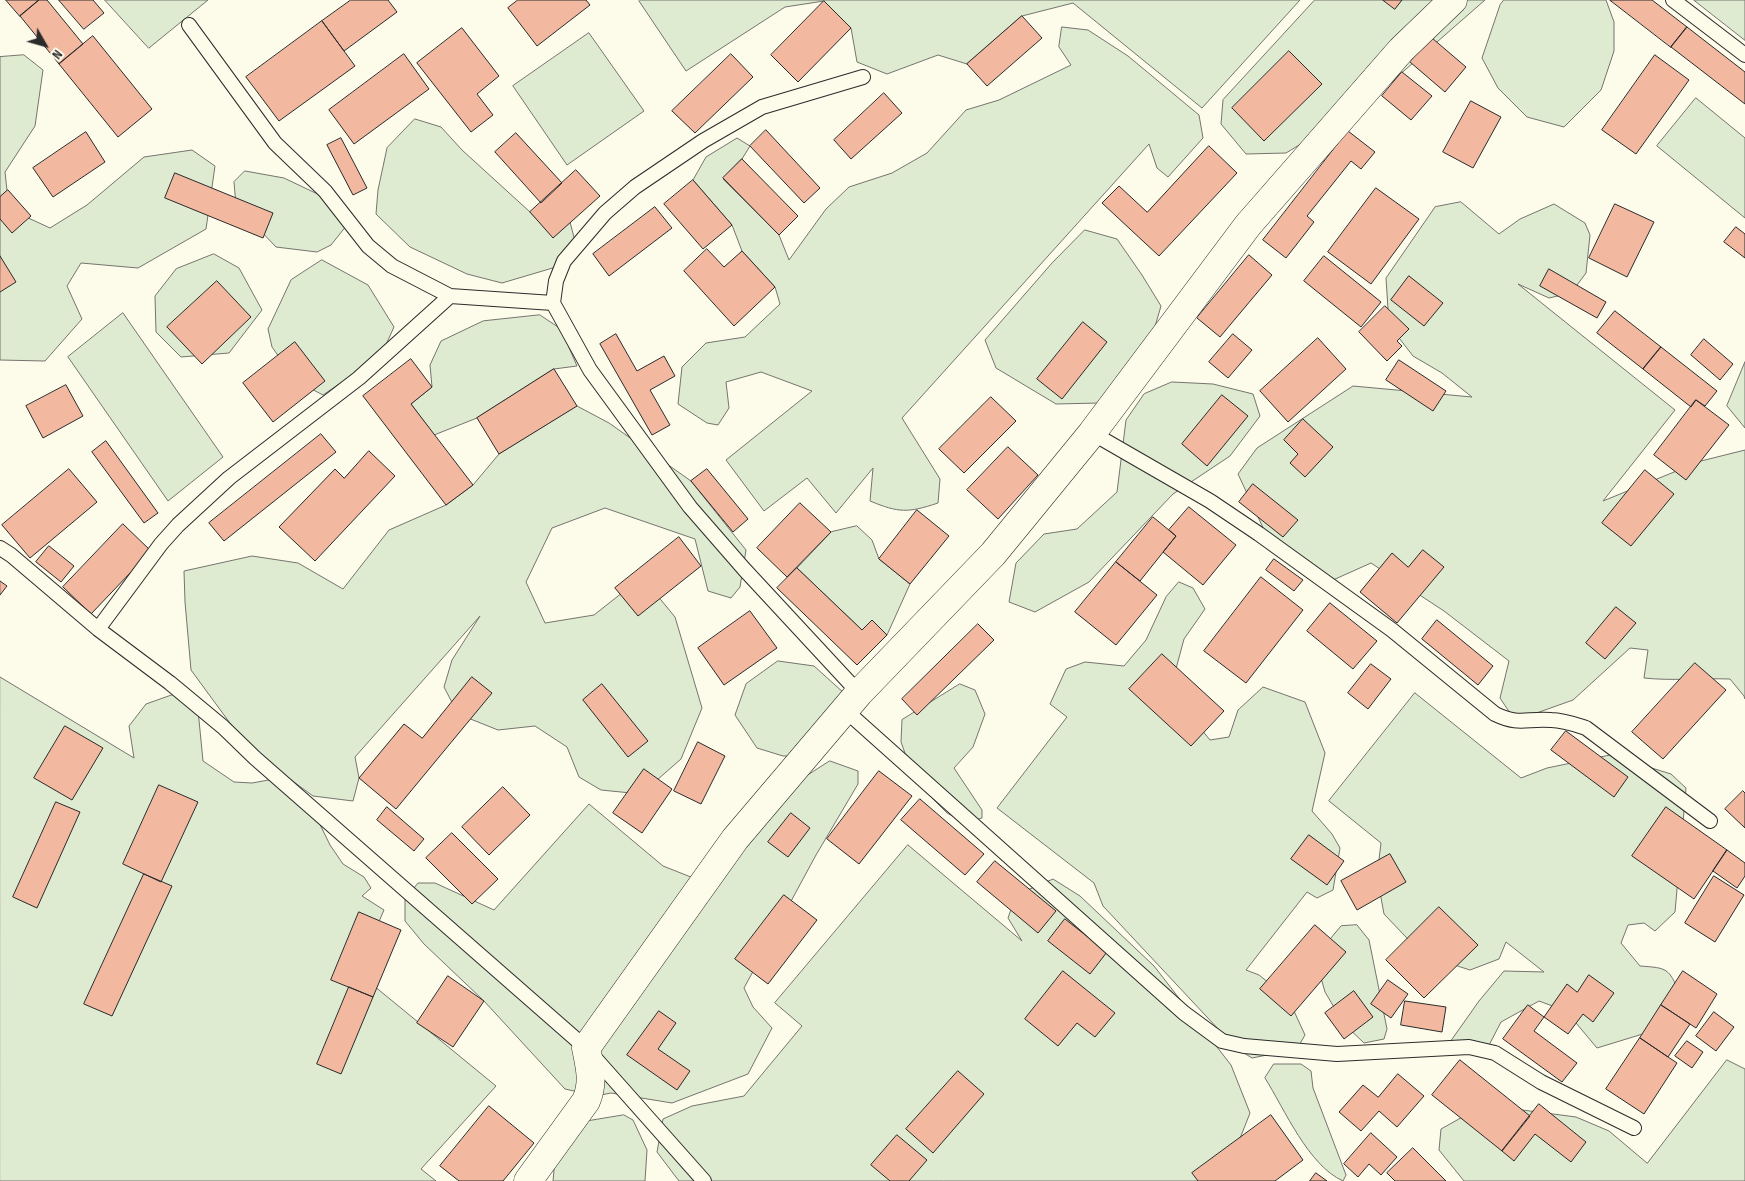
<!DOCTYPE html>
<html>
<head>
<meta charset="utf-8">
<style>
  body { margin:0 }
  #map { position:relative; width:1745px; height:1181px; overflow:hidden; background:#fdfbea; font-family:"Sofia Sans Condensed",sans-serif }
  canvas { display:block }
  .north { position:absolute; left:20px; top:20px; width:50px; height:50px; -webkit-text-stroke:4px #fdfbea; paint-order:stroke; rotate:128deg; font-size:14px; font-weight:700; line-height:20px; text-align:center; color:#2b2b2b }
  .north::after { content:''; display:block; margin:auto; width:18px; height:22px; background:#2b2b2b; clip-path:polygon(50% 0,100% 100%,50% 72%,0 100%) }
</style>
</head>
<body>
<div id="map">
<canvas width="1745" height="1181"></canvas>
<div class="north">N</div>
</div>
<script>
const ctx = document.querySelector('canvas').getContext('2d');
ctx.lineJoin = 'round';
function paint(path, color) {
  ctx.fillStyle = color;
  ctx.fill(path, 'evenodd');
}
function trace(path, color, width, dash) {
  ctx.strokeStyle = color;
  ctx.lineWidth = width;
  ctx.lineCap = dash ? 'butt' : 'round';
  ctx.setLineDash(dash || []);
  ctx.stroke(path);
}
const green = new Path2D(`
  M105,0H208L149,48Z
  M640,0H1300L1202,108L1073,3L1022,16L967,64L938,55L887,74L857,62L851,28L824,1L785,7L686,71L639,1Z
  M1315,0H1485L1365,105L1286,153L1246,154L1221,124L1223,100Z
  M1504,0H1606L1614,22V51L1601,90L1564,127L1527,117L1498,88L1482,58L1500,5Z
  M1694,0H1745V40Z
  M1062,27L1088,30L1128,56L1199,115L1203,138L1168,177L1157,168L1149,144L902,418L940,479L938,503C908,513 899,513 870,501L873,468L836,513L807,478L764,511L726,460L812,391L761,372L726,382L729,408L718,425L707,423L678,404L682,367L706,343L745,337L780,304L775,287L742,251L732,225L693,180L706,157L737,138L750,146L742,159L723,179L779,235L789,260L826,209L849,187L892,173L927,153L966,110L999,100L1071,65L1059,47Z
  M589,33L644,111L567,165L513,86Z
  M24,55L43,70L35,126L5,172L9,209L50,228L87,205L144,157L192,150L215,166L206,229L138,268L81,263L67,286L82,319L45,361L0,360V57Z
  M1696,98L1745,138V218L1657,146Z
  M415,119L441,127L462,150L530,212L553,237L570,222L575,241L556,267L502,283L467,274L410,247L376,214L378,190L387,148Z
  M245,171L284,178L328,199L347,225L331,245L317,252L276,247L236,205L234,182Z
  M1461,202L1499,234L1520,219L1554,204L1585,223L1590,235L1586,273L1571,293L1549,298L1518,284L1675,410L1603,501L1701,461L1745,450V699L1744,696L1730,679C1701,678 1672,681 1644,678L1648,650L1630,648L1573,700L1531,715L1512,716L1500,698L1509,661L1444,611L1371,563L1333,580L1265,532L1238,474L1257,448L1353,386L1472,397L1442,373L1413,356L1389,325L1386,278L1435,207Z
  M1085,230L1117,239L1142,275L1161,306L1149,347L1099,403L1056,404L996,368L985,340L1052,263Z
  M214,254L239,268L262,310L229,353L181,357L156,332L155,296L176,269Z
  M322,260L368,285L394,327L384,349L361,369L323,395L296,381L272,347L268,329L291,280Z
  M123,313L223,457L168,501L68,357Z
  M540,315L561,329L577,366L554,369L477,418L434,435L411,404L432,387L430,365L441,341L483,321Z
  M1745,362V428L1727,406Z
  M1172,382L1213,384L1253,394L1260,416L1230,456L1173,494L1089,582L1035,612L1009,602L1016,563L1044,534L1077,529L1117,492L1126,420L1144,394Z
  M577,406L609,423L691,481L746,550L740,587L731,598L708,591L695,539L605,508L552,528L526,582L545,623L594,615L632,585L652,589L675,617L702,708L681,759L641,794L601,790L579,777L567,747L535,726L498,730L458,714L444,687L452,660L480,616L355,757L359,778L353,801L313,796L249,749L191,670L185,602L184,571L252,556L298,563L343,589L389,530L446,505L473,485L499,454Z
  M857,526L872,540L879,559L910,584L887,635L872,620L862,630L797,568L831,532Z
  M1179,582L1193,588L1205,609L1184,639L1170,691L1210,740L1229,737L1238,710L1263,687L1305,702L1325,753L1312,811L1332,834L1340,848L1333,890L1317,898L1307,892L1246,970L1259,975L1288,998L1305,1035L1297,1049L1252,1058L1236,1048L1103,906L1094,883L997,808L1067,717L1050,704L1066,669L1085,662L1124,666L1146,640L1166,597Z
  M778,661L814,666L845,694L820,756H783L757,748L735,715L746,684Z
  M0,677L134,758L129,726L146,704L177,693L198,710L203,761L234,782L252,783L274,779L311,806L330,845L343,864L364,877L371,888L362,896L384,910L357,972L496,1086L421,1169L436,1181H0Z
  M960,684L975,690L985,714L973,747L954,768L982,810V818L966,823L947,813L915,781L901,742L902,720Z
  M1415,693L1521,778L1547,768L1610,755L1671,774L1686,788L1675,912L1655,931L1644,923L1628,925L1621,943L1640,966C1668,968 1668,968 1680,993L1659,1029L1597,1048L1566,1011L1539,1001L1501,1022L1486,1051L1450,1042L1479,1001L1504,971L1544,972L1506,942L1499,959L1470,970L1423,955L1384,914L1377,876L1381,843L1329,801Z
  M830,761L858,771V784L816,855L744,988L753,1007L772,1028L748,1074L672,1103L611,1093L596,1096L565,1089L484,1001L424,944L405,921V899L418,883H435L494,910L589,804L663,866L701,881L800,780Z
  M908,845L1022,941L1008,918L1016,895L1053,879L1080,896L1154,966L1231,1065L1250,1113L1230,1164L1208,1181H679L657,1152L663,1119L692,1106L744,1096L802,1026L775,1003Z
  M1357,925L1369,940L1387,1029L1384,1039L1364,1043L1344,1024L1325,992L1315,957L1341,926Z
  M1727,1060L1745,1069V1181H1464L1439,1150L1441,1129L1484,1105L1576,1117L1609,1131L1647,1163Z
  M1274,1064H1301L1311,1071L1313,1088L1346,1175L1343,1181C1308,1165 1285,1110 1265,1078Z
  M624,1115L633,1120L647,1150L645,1181H553L555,1159L588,1121Z`);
const building = new Path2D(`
  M6,0H39L20,16Z
  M39,0H47L83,44L59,64L20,16Z
  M59,0H93L104,13L84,29Z
  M351,0H388L397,12L344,51L322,21Z
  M518,0H586L590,5L537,46L508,8Z
  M1383,0H1402L1395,9Z
  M1610,0H1652L1687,27L1671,47Z
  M824,1L851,28L798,82L771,55Z
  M1022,16L1042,38L987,86L967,64Z
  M322,21L355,66L279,121L246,77Z
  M1687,27L1745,72V104L1671,47Z
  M462,28L499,76L477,94L493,115L471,132L417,63Z
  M93,36L152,109L118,137L59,64Z
  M1432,38L1466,67L1445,92L1410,62Z
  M1289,51L1322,84L1264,141L1232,108Z
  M404,54L429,89L354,144L329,110Z
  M731,54L753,77L695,133L672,111Z
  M1655,55L1689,80L1636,154L1602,130Z
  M1402,72L1432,96L1411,120L1382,96Z
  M884,93L902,113L851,159L834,140Z
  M1471,101L1501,117L1473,168L1443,152Z
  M766,130L820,188L804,203L750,146Z
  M1348,131L1375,152L1361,169L1351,161L1307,216L1314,222L1286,258L1263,240Z
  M86,132L105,162L53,197L33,168Z
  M516,133L562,183L541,203L495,152Z
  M341,138L367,188L353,195L327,145Z
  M1209,146L1237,173L1159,256L1102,203L1119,186L1147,212Z
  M742,159L798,216L779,235L723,178Z
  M576,170L600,196L553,238L530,212Z
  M175,173L273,213L263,238L165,198Z
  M693,180L732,225L703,249L664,204Z
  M1376,188L1419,219L1371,284L1328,252Z
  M8,190L31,216L12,233L0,219V197Z
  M1615,204L1654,222L1627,277L1589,258Z
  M655,207L672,228L609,276L593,254Z
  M1736,227L1745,234V258L1724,242Z
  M707,249L724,267L742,251L775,287L734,326L684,271Z
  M1249,255L1272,275L1220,337L1197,318Z
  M0,256L16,282L0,292Z
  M1324,256L1381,302L1361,327L1304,281Z
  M1549,269L1606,302L1597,318L1540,286Z
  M1409,276L1443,303L1424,326L1391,300Z
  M217,281L251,317L202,364L167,327Z
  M1385,306L1409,329L1397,341L1402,346L1387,361L1359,332Z
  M1615,311L1661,347L1643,369L1597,333Z
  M1083,322L1107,342L1062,399L1037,379Z
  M616,334L637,371L664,356L675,376L650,390L670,425L652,435L600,344Z
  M1233,334L1252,350L1228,378L1209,362Z
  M1318,338L1346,369L1288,422L1260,391Z
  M1704,339L1733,364L1720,380L1691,355Z
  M295,342L325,381L273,422L243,383Z
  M1661,347L1717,391L1705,406L1696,400L1691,407L1643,369Z
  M411,359L432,387L411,404L473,485L446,505L363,396Z
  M1399,360L1446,391L1433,411L1386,380Z
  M554,369L577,406L499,454L477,418Z
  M66,385L83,416L43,438L26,406Z
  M1222,395L1248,416L1207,466L1182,444Z
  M991,397L1016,421L964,473L939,449Z
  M1696,400L1729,425L1686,480L1654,455Z
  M1303,419L1333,447L1305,477L1290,463L1298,454L1284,440Z
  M321,434L336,452L224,541L209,523Z
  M106,441L158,513L144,523L92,452Z
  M1008,447L1038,475L998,519L967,490Z
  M369,451L395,476L315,561L279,527L335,469L344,478Z
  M69,469L97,502L30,558L2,525Z
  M707,469L748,519L733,532L691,481Z
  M1645,470L1674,494L1631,546L1602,523Z
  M1253,484L1298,520L1283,537L1239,502Z
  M800,503L831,532L787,577L757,548Z
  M1189,507L1236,545L1203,585L1163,552L1176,536L1169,530Z
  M917,510L949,536L910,584L879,559Z
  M1153,517L1176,536L1140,581L1116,562Z
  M123,524L151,551L91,614L63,587Z
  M679,537L701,566L638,616L615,588Z
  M49,546L74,566L61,582L36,562Z
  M1423,550L1444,567L1397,623L1360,592L1392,553L1408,567Z
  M1274,559L1303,580L1294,591L1266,570Z
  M1116,562L1157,595L1116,645L1075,612Z
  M797,568L862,630L872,620L887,635L857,665L777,588Z
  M1261,577L1303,610L1246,683L1204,651Z
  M0,581L7,586L0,595Z
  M1330,603L1377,641L1353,669L1307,631Z
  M1616,607L1636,623L1605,659L1586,643Z
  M750,611L777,648L724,685L698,648Z
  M1437,620L1493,666L1478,685L1422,639Z
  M978,624L994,640L917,715L902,699Z
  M1162,654L1224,711L1191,746L1129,689Z
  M1695,663L1726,690L1663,759L1632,732Z
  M1371,664L1391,679L1368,709L1348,693Z
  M472,677L492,693L396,809L359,778L404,724L422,738Z
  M602,684L648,741L628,757L583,700Z
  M65,726L103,748L72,800L34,778Z
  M1566,731L1628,777L1614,797L1551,750Z
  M698,742L725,756L701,804L674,791Z
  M644,769L672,789L642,833L613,813Z
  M879,771L912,796L859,864L827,839Z
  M159,785L198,802L161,882L123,864Z
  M503,787L530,815L489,855L462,827Z
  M1743,791L1745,793V828L1725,809Z
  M920,799L984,854L965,875L901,820Z
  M56,802L80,812L37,908L13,897Z
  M387,807L424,839L414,851L377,820Z
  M1666,807L1727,850L1694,899L1632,856Z
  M791,813L810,828L788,857L768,842Z
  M452,833L498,879L472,904L426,858Z
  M1309,835L1344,861L1327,885L1291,859Z
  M1727,850L1745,863V876L1737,888L1713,871Z
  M1390,854L1406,882L1357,910L1341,881Z
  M995,861L1056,911L1038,933L977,882Z
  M144,874L172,886L112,1016L84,1004Z
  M1714,876L1744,895L1715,942L1685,923Z
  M784,895L817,920L768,984L735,959Z
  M1439,907L1478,945L1424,998L1386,960Z
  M359,912L401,930L373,997L331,980Z
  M1065,919L1107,952L1090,974L1048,941Z
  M1315,925L1346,952L1291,1016L1260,989Z
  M1063,971L1115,1013L1095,1037L1077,1023L1058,1046L1025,1019Z
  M1683,971L1717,994L1696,1028L1661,1005Z
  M1589,975L1614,993L1593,1022L1583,1014L1568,1034L1544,1017L1567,984L1577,992Z
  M448,976L484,1001L453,1047L417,1023Z
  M1388,980L1408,994L1391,1018L1371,1004Z
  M349,987L373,997L341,1074L317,1064Z
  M1354,991L1373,1017L1344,1039L1325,1013Z
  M1405,1001L1446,1007L1442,1032L1401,1025Z
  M1528,1005L1544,1017L1534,1031L1577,1063L1562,1082L1503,1039Z
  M1661,1005L1690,1024L1668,1057L1640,1038Z
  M659,1011L676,1023L658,1049L690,1071L677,1090L627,1055Z
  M1714,1012L1734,1027L1716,1051L1696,1036Z
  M1640,1038L1677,1063L1644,1114L1606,1089Z
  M1687,1041L1703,1052L1692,1068L1675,1056Z
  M1460,1060L1530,1116L1502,1151L1432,1095Z
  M958,1071L984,1094L933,1153L906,1129Z
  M1398,1074L1424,1096L1397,1127L1379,1111L1361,1131L1339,1112L1363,1085L1378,1097Z
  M1539,1104L1586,1142L1571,1162L1535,1134L1514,1161L1502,1151Z
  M489,1106L534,1143L503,1181H459L440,1166Z
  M1271,1115L1303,1160L1275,1181H1198L1192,1173Z
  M1371,1133L1397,1157L1381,1175L1369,1164L1358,1177L1344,1164Z
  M897,1135L927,1160L909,1181H890L871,1165Z
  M1413,1148L1446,1181H1395L1387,1173Z
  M1316,1173L1327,1181H1310Z`);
const lane = new Path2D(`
  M1673,0L1745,55
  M189,25L275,143L325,191L368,246L392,266L450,296
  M553,303L590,370L690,507L744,569L859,693
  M1092,433L1210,501L1259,534L1392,630L1495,714C1520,726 1526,718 1551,720C1563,720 1574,724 1586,728L1710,821
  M0,548L11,555L98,629L170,683L223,727L255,758L586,1048L704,1181
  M98,629L161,544L178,525L229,478L359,378L450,296L553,303L556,281L564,261L605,213L635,187L703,141L762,107L863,77
  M845,710L1184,1013L1222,1041L1244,1046L1337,1054L1469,1047L1495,1053L1541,1082L1634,1128`);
const secondary = new Path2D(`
  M528,1181L586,1101C594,1083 590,1067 586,1048L735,839L859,693L993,554L1092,433L1248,225L1401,50L1453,0`);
paint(green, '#deebd1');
trace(green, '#74746e', 1);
paint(building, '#f2b8a0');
trace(building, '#2b2b2b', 1);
trace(lane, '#2b2b2b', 16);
trace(secondary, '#2b2b2b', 29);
trace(lane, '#fdfbea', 14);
trace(secondary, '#fdfbea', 28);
</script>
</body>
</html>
